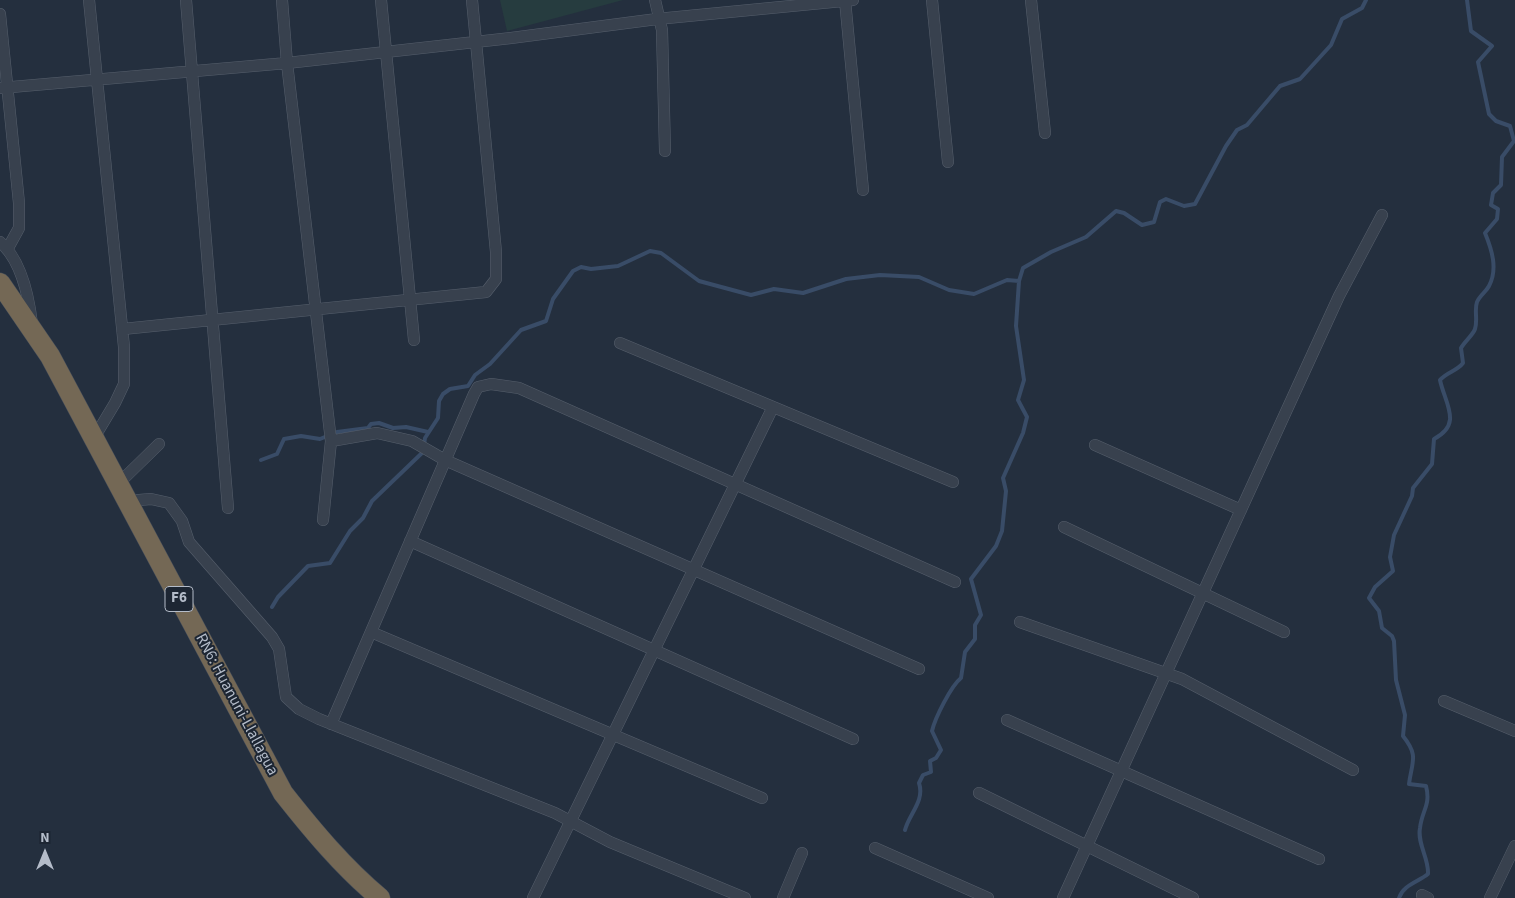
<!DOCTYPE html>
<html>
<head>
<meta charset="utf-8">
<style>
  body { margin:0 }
  #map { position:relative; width:1515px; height:898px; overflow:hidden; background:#242f3e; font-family:"Source Sans 3",sans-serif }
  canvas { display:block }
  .north { position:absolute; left:20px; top:828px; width:50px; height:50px; -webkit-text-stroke:4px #1d2633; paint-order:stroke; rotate:0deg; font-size:14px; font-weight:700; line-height:20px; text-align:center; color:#b4bcc9 }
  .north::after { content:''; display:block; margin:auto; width:18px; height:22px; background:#b4bcc9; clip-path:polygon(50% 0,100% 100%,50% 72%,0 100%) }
</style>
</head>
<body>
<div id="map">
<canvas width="1515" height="898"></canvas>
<div class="north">N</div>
</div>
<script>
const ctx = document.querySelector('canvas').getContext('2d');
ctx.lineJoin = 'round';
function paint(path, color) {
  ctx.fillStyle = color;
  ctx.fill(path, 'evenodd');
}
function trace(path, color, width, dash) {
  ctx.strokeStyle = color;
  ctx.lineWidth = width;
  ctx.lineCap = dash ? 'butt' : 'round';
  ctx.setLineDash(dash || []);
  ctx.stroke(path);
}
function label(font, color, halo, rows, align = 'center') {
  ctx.font = font + ' "Source Sans 3",sans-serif';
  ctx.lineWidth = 4;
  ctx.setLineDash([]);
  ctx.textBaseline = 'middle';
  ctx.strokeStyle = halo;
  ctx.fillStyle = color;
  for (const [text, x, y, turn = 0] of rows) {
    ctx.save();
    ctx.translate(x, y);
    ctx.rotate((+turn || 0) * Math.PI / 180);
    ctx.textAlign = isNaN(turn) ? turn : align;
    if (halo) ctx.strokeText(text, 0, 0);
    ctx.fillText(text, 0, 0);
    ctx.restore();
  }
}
const green = new Path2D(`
  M500,0H623L507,31Z`);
const stream = new Path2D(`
  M261,460L277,454L284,439L301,436L320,439L337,432L368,428L371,424L379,423L393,428L406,427L428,432
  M272,607L278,597L308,566L330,563L350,531L363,518L372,501L423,452L425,438L438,418L439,401L443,394L450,389L468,386L475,375L490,364L521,330L546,321L553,299L573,271L581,267L591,269L618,266L650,251L661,253L699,281L751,295L774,289L803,293L846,279L880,275L919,277L949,290L974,294L1007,280L1019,281
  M905,830C909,814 925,801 919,783L923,775L931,772L930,761L936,758L941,750L932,731C935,718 951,686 961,678L965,652L975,639V625L981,615L971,579L996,546L1002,531L1006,491L1003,478L1023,433L1027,417L1018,400L1024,380L1016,326L1019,281L1023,268L1051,252L1086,237L1116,211L1124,213L1142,225L1154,222L1160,202L1166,199L1184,206L1195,204L1226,146L1237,130L1247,125L1280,86L1300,79L1331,45L1342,19L1362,8L1366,0
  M1399,898C1403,885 1418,882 1428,874C1429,858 1417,844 1420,828C1422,810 1431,805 1426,786L1409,784C1412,761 1419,756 1403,736L1405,715L1396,680L1394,641L1392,636L1382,628L1379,611L1369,598L1375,587L1393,571L1390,557L1394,535L1412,496L1413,488L1432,464L1434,439C1463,424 1445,404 1440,380C1447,372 1457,371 1463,363L1461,348C1465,341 1473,335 1475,329C1478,320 1474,310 1477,302C1480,295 1486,292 1489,286C1498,269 1492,250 1485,233L1497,219L1498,209L1491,205L1493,193L1501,185L1502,157L1514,141L1510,126L1496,121L1489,114L1478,62L1492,46L1471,31L1467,0`);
const street = new Path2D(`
  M89,0L124,347V384L115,403L94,438
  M186,0L228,508
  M282,0L287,63L331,441L323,520
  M381,0L414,340
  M655,0L662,30L665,151
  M845,0L863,190
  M932,0L948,162
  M1031,0L1045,133
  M0,14L19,203V228L8,248
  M0,88L287,63L511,38L657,19L853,0
  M0,242C21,260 29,298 32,324
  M123,329L486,292L496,279V252L472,0
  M620,343L953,482
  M331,441L377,433L412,441L445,460L919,669
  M1095,445L1241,510
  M118,484L159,444
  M127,501L151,499L169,503L182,521L189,542L272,637L279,649L286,697L299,709L319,719L555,813L610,842L745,898
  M1064,527L1284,632
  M410,541L853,739
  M1020,622L1182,679L1353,770
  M371,632L762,798
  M1444,701L1515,731
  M1007,720L1319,859
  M331,724L474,394L478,387L491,384L519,388L955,582
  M979,793L1193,898
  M875,848L988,898
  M1422,895L1428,898
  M533,898L773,407
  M783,898L802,853
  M1063,898L1339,296L1382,215
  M1490,898L1515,846`);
const highway = new Path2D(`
  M0,283L50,356L283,793C313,831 343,867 380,898`);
const shields = [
  [179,599,28]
];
const shieldNames = [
  ["F6",179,599]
];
const streetNames = [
  ["RN6: Huanuni-Llallagua",236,705,62]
];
paint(green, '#263c3f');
trace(stream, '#394c67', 4);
trace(street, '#565f6c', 12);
trace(highway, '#434c59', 21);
trace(street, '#38414e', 11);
trace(highway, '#746855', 20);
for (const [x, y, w] of shields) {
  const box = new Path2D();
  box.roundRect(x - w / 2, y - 12.5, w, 25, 4);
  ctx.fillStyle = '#1d2633';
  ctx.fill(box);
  trace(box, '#b4bcc9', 1);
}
label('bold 15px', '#b4bcc9', null, shieldNames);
label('16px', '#b4bcc9', '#1d2633', streetNames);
</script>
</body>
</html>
